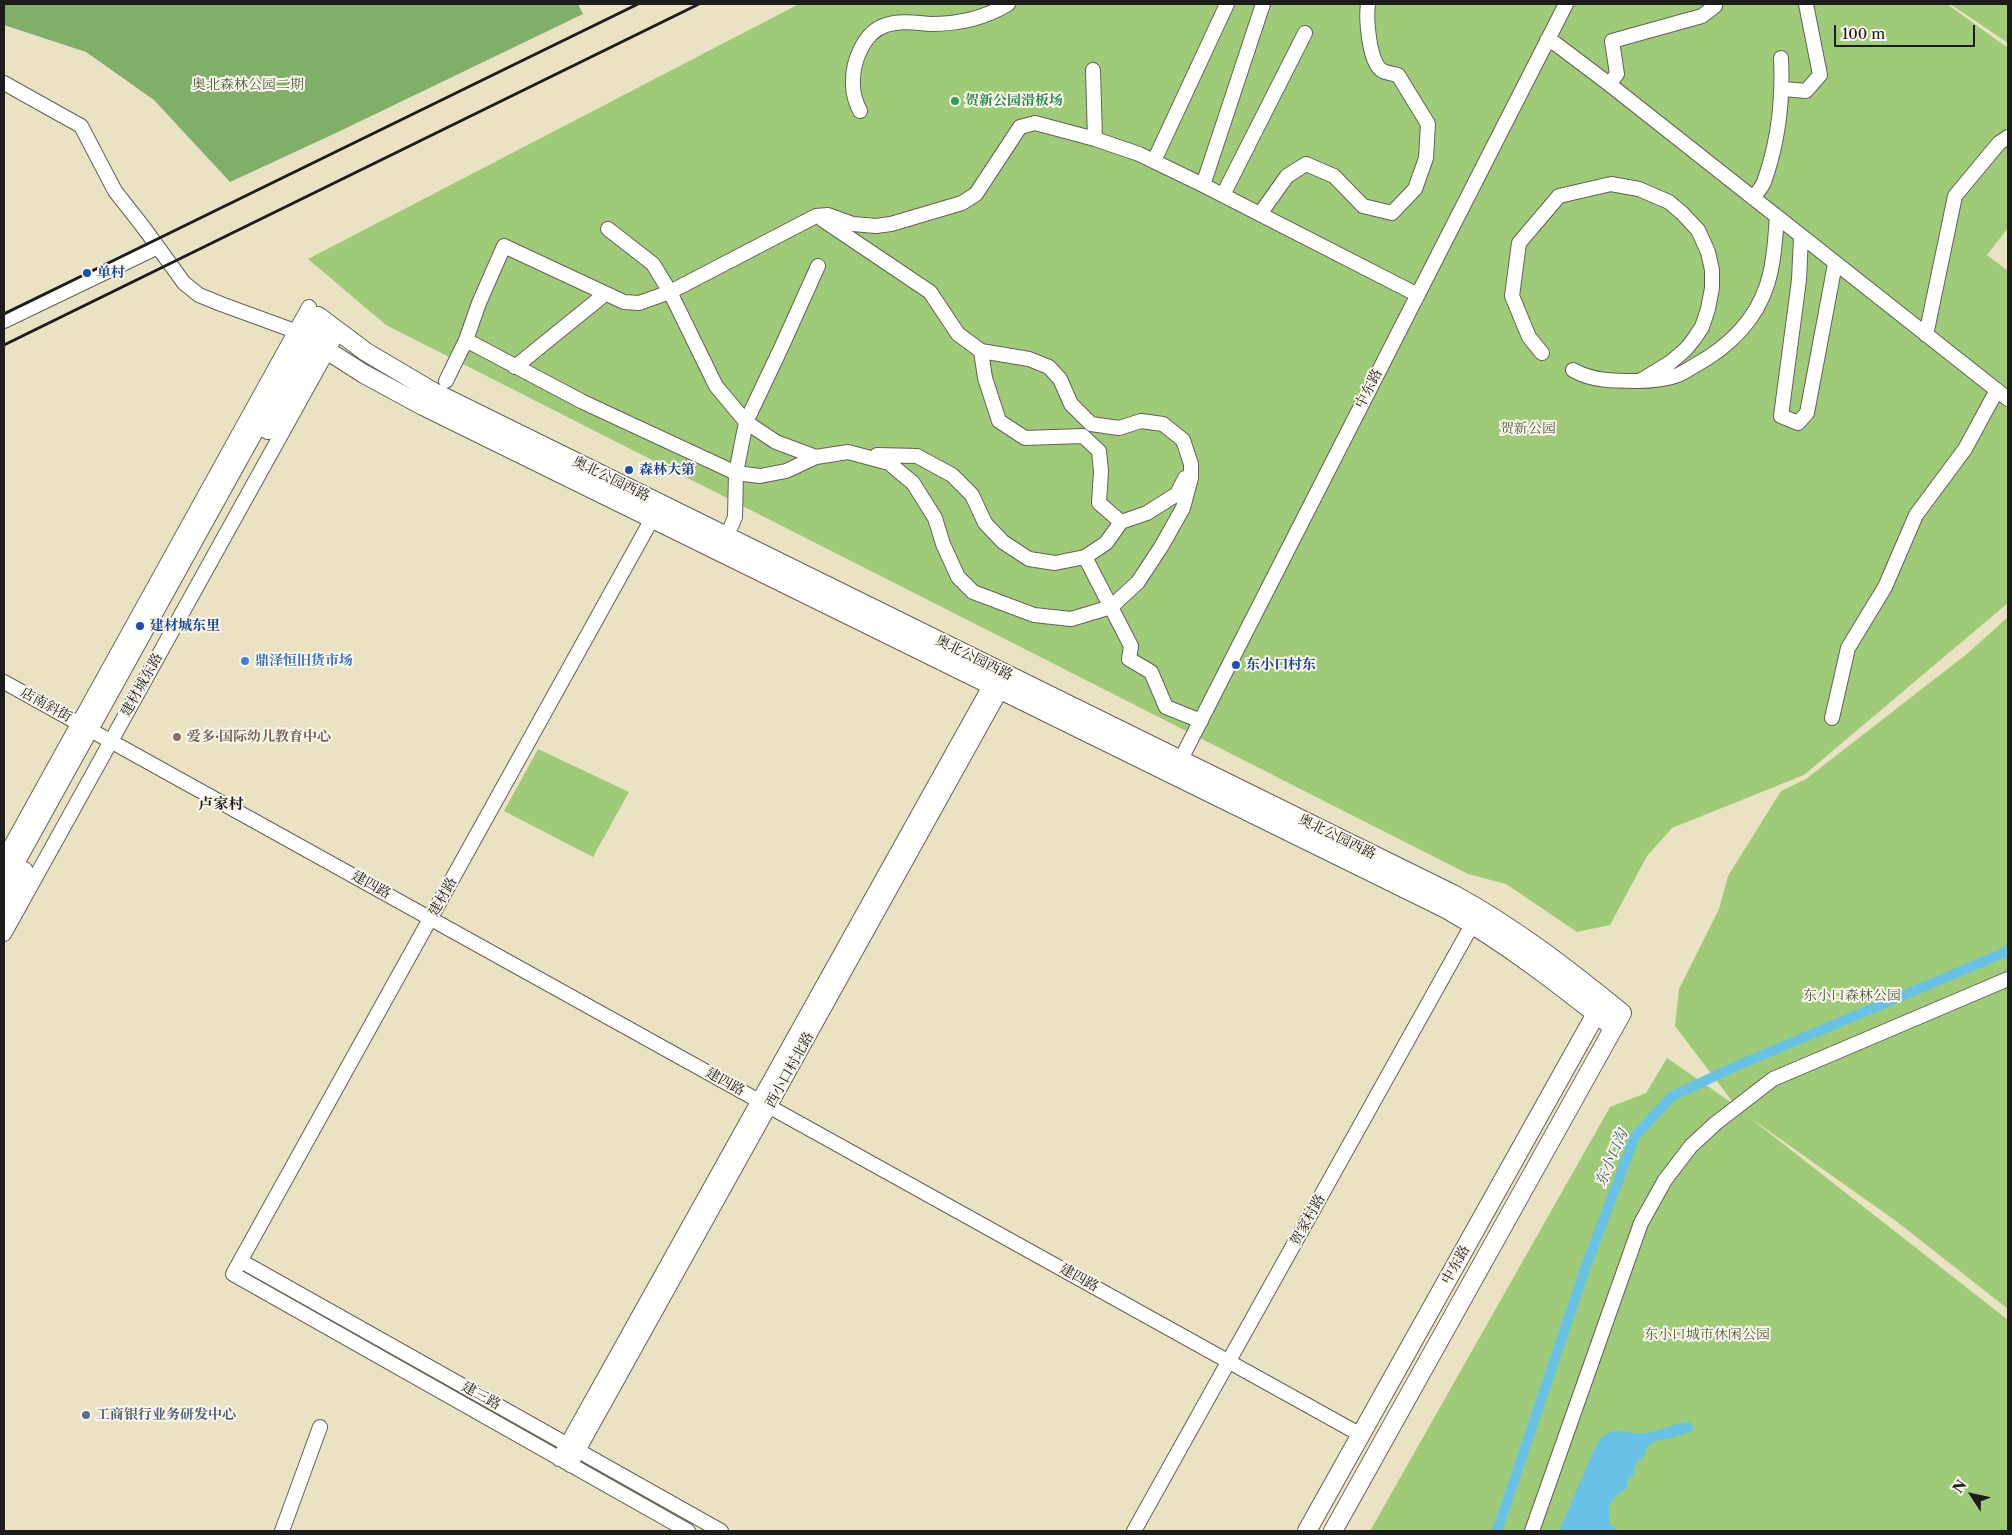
<!DOCTYPE html>
<html>
<head>
<meta charset="utf-8">
<style>
  body { margin:0 }
  #map { position:relative; width:2012px; height:1535px; overflow:hidden; background:#e9e3c3; font-family:"Libre Caslon Text",serif }
  canvas { display:block }
  .frame { position:absolute; inset:0; border:5px solid #1c1c1c; pointer-events:none }
  .north { position:absolute; left:1947px; top:1470px; width:50px; height:50px; -webkit-text-stroke:4px #fbf7ec; paint-order:stroke; rotate:305deg; font-size:14px; font-weight:700; line-height:20px; text-align:center; color:#1c1c1c }
  .north::after { content:''; display:block; margin:auto; width:18px; height:22px; background:#1c1c1c; clip-path:polygon(50% 0,100% 100%,50% 72%,0 100%) }
  .scale { position:absolute; left:1834px; top:25px; width:141px; height:22px; box-sizing:border-box; border:2px solid #1c1c1c; border-top:0; padding-left:6px; font-size:15px; line-height:18px; white-space:nowrap; color:#1c1c1c; -webkit-text-stroke:4px #fbf7ec; paint-order:stroke }
</style>
</head>
<body>
<div id="map">
<canvas width="2012" height="1535"></canvas>
<div class="frame"></div>
<div class="north">N</div>
<div class="scale">100 m</div>
</div>
<script>
const ctx = document.querySelector('canvas').getContext('2d');
ctx.lineJoin = 'round';
function paint(path, color) {
  ctx.fillStyle = color;
  ctx.fill(path, 'evenodd');
}
function trace(path, color, width, dash) {
  ctx.strokeStyle = color;
  ctx.lineWidth = width;
  ctx.lineCap = dash ? 'butt' : 'round';
  ctx.setLineDash(dash || []);
  ctx.stroke(path);
}
function label(font, color, halo, rows, align = 'center') {
  ctx.font = font + ' "Libre Caslon Text","Noto Serif SC",serif';
  ctx.lineWidth = 4;
  ctx.setLineDash([]);
  ctx.textBaseline = 'middle';
  ctx.strokeStyle = halo;
  ctx.fillStyle = color;
  for (const [text, x, y, turn = 0] of rows) {
    ctx.save();
    ctx.translate(x, y);
    ctx.rotate((+turn || 0) * Math.PI / 180);
    ctx.textAlign = isNaN(turn) ? turn : align;
    if (halo) ctx.strokeText(text, 0, 0);
    ctx.fillText(text, 0, 0);
    ctx.restore();
  }
}
const green = new Path2D(`
  M799,4H1947L2008,48V228L1987,255L2008,271V603L1804,775L1672,828L1647,856L1610,925L1577,932L1506,884L1468,874L386,325L308,259Z
  M1950,4H2008V43Z
  M2008,617V1309L1896,1221L1749,1117L2008,1320V1531H1370L1610,1107L1646,1093L1667,1058L1735,1105L1675,1026L1679,989L1719,909L1728,876L1781,791L1806,779L1968,653Z
  M538,749L629,792L593,857L504,811Z`);
const forest = new Path2D(`
  M4,4H578L583,14L338,132L230,182L154,100L86,52L4,25Z`);
const water = new Path2D(`
  M1687,1422L1692,1423L1693,1431L1668,1439L1655,1441L1647,1447L1645,1455L1637,1462L1632,1478L1628,1479L1627,1488C1608,1501 1609,1502 1610,1525L1618,1531H1559L1594,1450C1597,1444 1600,1438 1606,1434C1617,1427 1633,1435 1645,1433C1659,1431 1672,1424 1687,1422Z`);
const canal = new Path2D(`
  M1497,1531L1585,1269L1635,1136L1672,1096L1741,1064L2008,951`);
const minor = new Path2D(`
  M1547,40L1556,44L1609,84L2008,399
  M1093,70L1095,139
  M4,83L81,126L115,191L144,228L184,283L199,295L221,304L303,334
  M1609,84L1617,74L1612,41L1702,16L1715,6V4
  M1783,89L1806,91L1820,75L1806,4
  M860,111C856,103 853,93 853,85C852,63 863,32 886,25C901,20 916,23 931,24C959,24 985,18 1008,4
  M1154,161L1227,4
  M1203,185L1263,4
  M1223,195L1305,33
  M1753,198C1757,193 1762,187 1764,182C1778,143 1783,98 1781,58
  M1260,214L1287,176L1306,164L1334,176L1363,206L1392,213L1415,189L1426,158L1428,124L1398,75C1394,74 1387,73 1383,71C1369,65 1366,18 1368,4
  M823,220L930,292L958,334L981,351L985,378L999,421L1025,438L1083,436L1099,451L1101,471L1099,503L1121,522L1147,513L1177,494L1185,478
  M608,229L653,264L670,292L716,386L746,422L776,442L816,457
  M1801,237L1799,280L1781,416L1798,423L1807,413L1835,264
  M4,321L158,247
  M1926,335L1955,196L1999,143L2008,137
  M466,340L583,402L736,473L760,476L786,471L816,457L848,452L889,463L913,483L935,518L943,544L958,577L973,592L1034,615L1071,619L1111,607L1138,582L1161,547L1183,508L1191,478V464L1183,440L1163,424L1141,421L1119,428L1091,424L1071,404L1060,379L1049,367L1029,359L981,351
  M1542,353L1529,337L1512,296L1519,243L1559,196L1611,184L1639,189L1669,202L1682,213L1698,230L1708,252L1712,270V288L1708,309L1702,327L1694,339L1686,349L1671,362L1640,381
  M515,367L605,294
  M1573,370C1592,381 1614,381 1636,381C1649,381 1665,380 1678,375C1683,373 1689,369 1694,366C1727,348 1755,322 1767,285C1774,263 1775,241 1777,217
  M446,381L466,340L479,303L504,246L624,302L639,303L670,292L816,216L828,215L853,224L876,226L891,224L962,203L976,194L1020,127L1035,123L1095,139L1139,154L1203,185L1418,295
  M877,455L917,456L952,475L972,495L985,523L1003,542L1029,559L1055,563L1085,557L1106,543L1121,522
  M652,519L233,1274L688,1531
  M727,536L735,517L736,473L746,422L782,346L818,266
  M1085,557L1131,646L1129,659L1151,672L1166,707L1201,721
  M4,682L1361,1435
  M1832,718L1848,648L1885,587L1916,515L1965,449L1997,390
  M1177,767L1566,4
  M4,858L309,307
  M4,934L338,332
  M241,1261L721,1531
  M559,1459L995,677
  M570,1465L1006,681
  M282,1531L320,1427
  M1134,1531L1477,916
  M1532,1531L1641,1223L1665,1180L1691,1146L1716,1123L1773,1079L2008,979`);
const major = new Path2D(`
  M317,344L364,374L423,406L1446,909C1506,943 1560,985 1614,1028
  M268,430L323,333
  M4,883L318,316L366,352L432,391L1453,894C1514,927 1568,969 1622,1013L1333,1531
  M4,908L24,871
  M1307,1531L1602,1003`);
const rail = new Path2D(`
  M4,314L638,4
  M4,345L699,4`);
const markers = [
  [955,101,5,"#2e9e5b"],
  [87,273,5,"#1a4fb4"],
  [629,470,5,"#1a4fb4"],
  [140,626,5,"#1a4fb4"],
  [245,661,5,"#3f7fe0"],
  [1236,665,5,"#1a4fb4"],
  [177,737,5,"#8d6e63"],
  [86,1415,5,"#5c6f8a"]
];
const parkNames = [
  ["奥北森林公园二期",248,85],
  ["贺新公园",1528,429],
  ["东小口森林公园",1852,996],
  ["东小口城市休闲公园",1707,1335]
];
const leisureNames = [
  ["贺新公园滑板场",965,101]
];
const transitNames = [
  ["单村",97,273],
  ["森林大第",639,470],
  ["建材城东里",150,626],
  ["东小口村东",1246,665]
];
const streetNames = [
  ["中东路",1369,389,-63],
  ["奥北公园西路",611,479,26],
  ["奥北公园西路",974,658,26],
  ["建材城东路",142,685,-61],
  ["店南斜街",46,705,29],
  ["奥北公园西路",1337,837,26],
  ["建四路",371,885,29],
  ["建材路",443,897,-61],
  ["西小口村北路",790,1070,-61],
  ["建四路",725,1082,29],
  ["贺家村路",1308,1220,-61],
  ["中东路",1456,1265,-61],
  ["建四路",1079,1278,29],
  ["建三路",481,1396,29]
];
const shopNames = [
  ["鼎泽恒旧货市场",255,661]
];
const educationNames = [
  ["爱多·国际幼儿教育中心",187,737]
];
const serviceNames = [
  ["工商银行业务研发中心",96,1415]
];
const neighbourhoodNames = [
  ["卢家村",221,805]
];
const waterNames = [
  ["东小口沟",1612,1158,-67]
];
paint(green, '#9fcb78');
paint(forest, '#7faf68');
paint(water, '#68c2e6');
trace(canal, '#68c2e6', 10);
trace(minor, '#646256', 16);
trace(major, '#646256', 20);
trace(minor, '#fff', 14);
trace(major, '#fff', 18);
trace(rail, '#1c1c1c', 3);
for (const [x, y, r, color] of markers) {
  const dot = new Path2D();
  dot.arc(x, y, r, 0, 2 * Math.PI);
  ctx.fillStyle = color;
  ctx.fill(dot);
  trace(dot, '#fbf7ec', 2);
}
label('14px', '#4a593c', '#fbf7ec', parkNames);
label('bold 14px', '#27864d', '#fbf7ec', leisureNames, 'left');
label('bold 14px', '#164399', '#fbf7ec', transitNames, 'left');
label('14px', '#1c1c1c', '#fbf7ec', streetNames);
label('bold 14px', '#366cbe', '#fbf7ec', shopNames, 'left');
label('bold 14px', '#785e54', '#fbf7ec', educationNames, 'left');
label('bold 14px', '#4e5e75', '#fbf7ec', serviceNames, 'left');
label('bold 15px', '#1c1c1c', '#fbf7ec', neighbourhoodNames);
label('italic 15px', '#3a5e6d', '#fbf7ec', waterNames);
</script>
</body>
</html>
